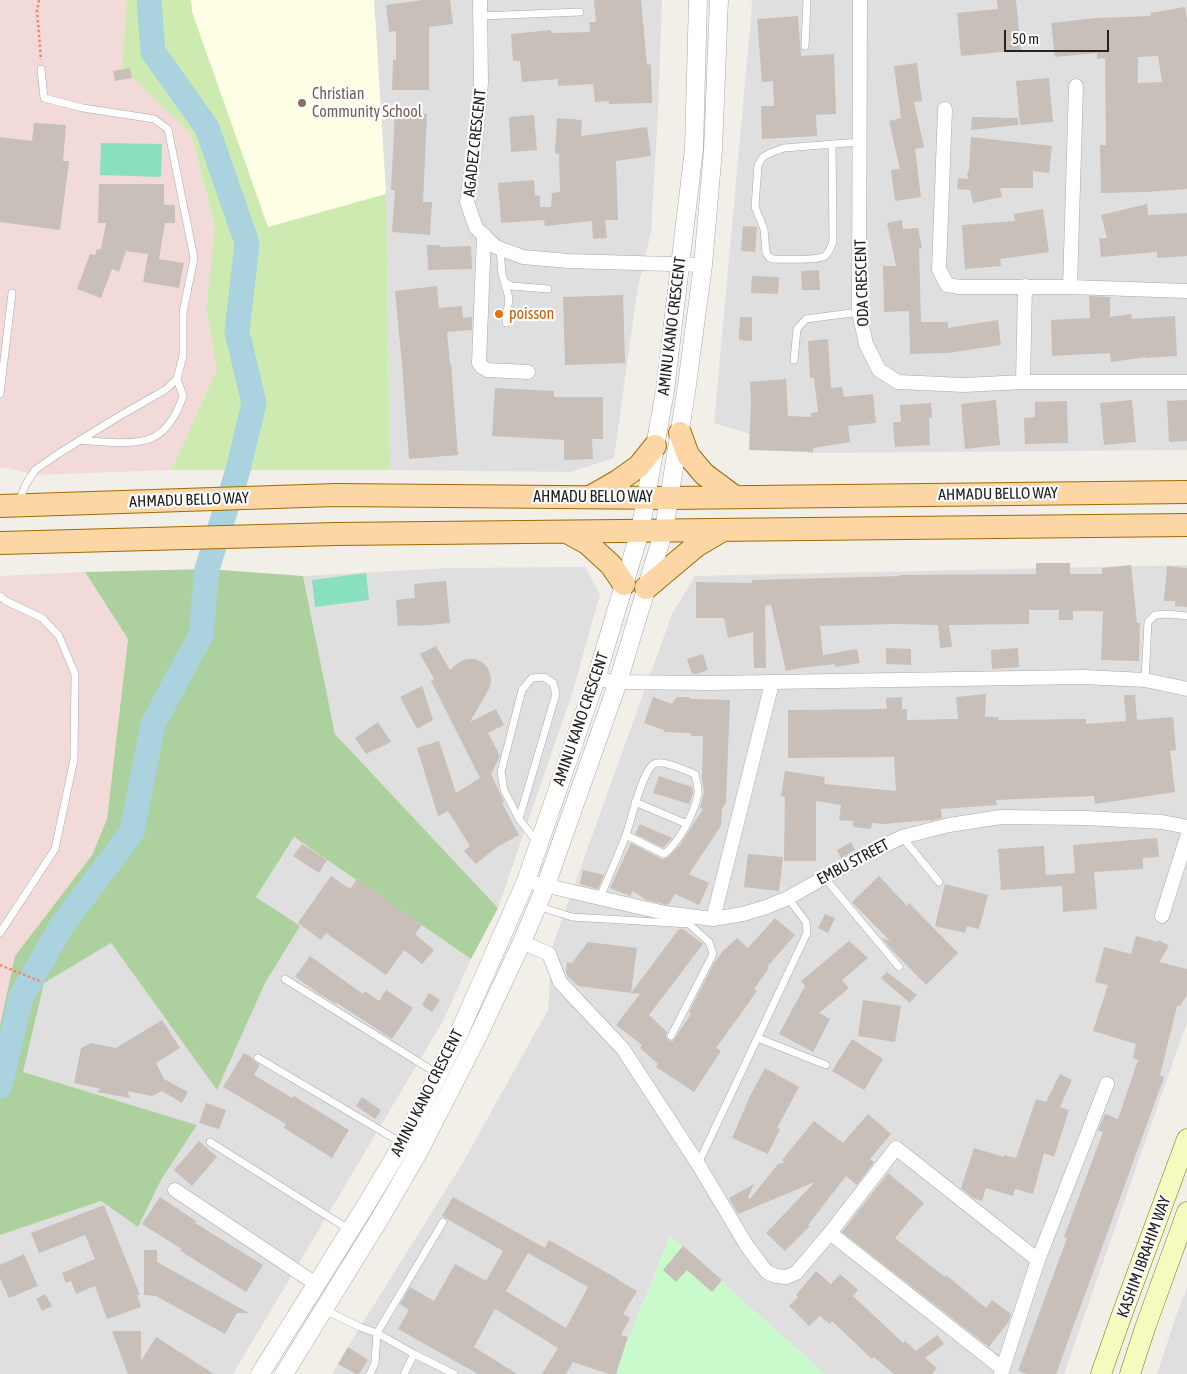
<!DOCTYPE html>
<html>
<head>
<meta charset="utf-8">
<style>
  body { margin:0 }
  #map { position:relative; width:1187px; height:1374px; overflow:hidden; background:#f2efe9; font-family:"Asap Condensed",sans-serif }
  canvas { display:block }
  .scale { position:absolute; left:1004px; top:30px; width:105px; height:22px; box-sizing:border-box; border:2px solid #222; border-top:0; padding-left:6px; font-size:15px; line-height:18px; white-space:nowrap; color:#222; -webkit-text-stroke:4px #fff; paint-order:stroke }
</style>
</head>
<body>
<div id="map">
<canvas width="1187" height="1374"></canvas>
<div class="scale">50 m</div>
</div>
<script>
const ctx = document.querySelector('canvas').getContext('2d');
ctx.lineJoin = 'round';
function paint(path, color) {
  ctx.fillStyle = color;
  ctx.fill(path, 'evenodd');
}
function trace(path, color, width, dash) {
  ctx.strokeStyle = color;
  ctx.lineWidth = width;
  ctx.lineCap = dash ? 'butt' : 'round';
  ctx.setLineDash(dash || []);
  ctx.stroke(path);
}
function label(font, color, halo, rows, align = 'center') {
  ctx.font = font + ' "Asap Condensed",sans-serif';
  ctx.lineWidth = 4.5;
  ctx.setLineDash([]);
  ctx.textBaseline = 'middle';
  ctx.strokeStyle = halo;
  ctx.fillStyle = color;
  for (const [text, x, y, turn = 0] of rows) {
    ctx.save();
    ctx.translate(x, y);
    ctx.rotate((+turn || 0) * Math.PI / 180);
    ctx.textAlign = isNaN(turn) ? turn : align;
    if (halo) ctx.strokeText(text, 0, 0);
    ctx.fillText(text, 0, 0);
    ctx.restore();
  }
}
const residential = new Path2D(`
  M374,0H662L658,113L651,232L637,292L614,458L571,472L390,470L386,194Z
  M752,0H1187V450L811,453L714,423L751,16Z
  M1187,565V1022L1064,1374H825L670,1236L614,1374H332L360,1327L462,1164L548,1010L552,947L672,614L695,576Z
  M585,567L600,594L573,691L498,908L335,734L303,576L448,568Z
  M294,837L471,959L443,1021L233,1374H0V1235L101,1201L138,1227L161,1180L197,1125L22,1072L43,983L111,943L217,1089L265,983L299,926L256,897Z
  M1187,1288V1374H1157L1176,1316Z`);
const commercial = new Path2D(`
  M0,0H127L122,67L191,134L215,227L206,309L217,369L171,470L34,475L9,468H0Z
  M85,572L128,639L107,820L92,855L15,956L0,1025V576Z`);
const education = new Path2D(`
  M191,0H374L386,194L268,228L192,12Z`);
const grass = new Path2D(`
  M127,0H191L192,12L268,227L386,194L390,470H171L217,369L206,309L215,227L191,134L122,67Z`);
const forest = new Path2D(`
  M207,569L303,576L335,734L498,908L471,959L294,837L256,897L300,926L265,983L217,1090L111,943L44,983L23,1072L197,1125L161,1180L138,1227L101,1201L0,1235V1025L15,956L92,855L107,819L128,639L85,572Z`);
const park = new Path2D(`
  M670,1236L825,1374H614Z`);
const pitch = new Path2D(`
  M101,143L162,144L161,177L100,175Z
  M366,573L369,600L315,607L312,580Z`);
const river = new Path2D(`
  M0,1086L21,997L62,925L132,832L153,724L201,635L207,569L238,470L254,403L237,332L247,243L207,128L153,52L149,0`);
const building = new Path2D(`
  M423,0H450L453,24L429,27V90H392L393,60H396V31L389,32L386,5Z
  M594,0H641L647,65L651,64L652,103L609,104V101L595,102L593,84L558,86V79L522,82L520,61H513L511,34L551,30V33L590,32L589,22H596Z
  M997,0H1016L1021,50L961,56L957,13L998,9Z
  M1185,7L1187,20V189L1147,192L1101,193L1100,145H1106L1105,58L1097,59V53L1055,57L1051,23L1096,18L1151,16L1150,13ZM1158,56L1162,82L1138,83V57Z
  M798,16L801,56L834,54L836,114L816,115L817,136L762,139L761,106H774L773,81L762,82L757,19Z
  M917,63L922,101L914,102L924,147L915,149L921,197L895,201L891,170L900,169L889,121L901,118L894,66Z
  M130,68L132,78L115,81L113,71Z
  M1049,78L1053,122L1020,125L1016,81Z
  M395,113L427,114L423,202H432L430,235L392,232L395,190H391Z
  M534,115L537,150L511,152L509,117Z
  M972,117L1018,118V125L971,130Z
  M557,118L582,120L581,136L647,127L651,156L616,161L618,220H605L607,238L593,239L592,221L545,226L544,220L501,223L498,183L534,180L535,196L540,195V207H551L552,193L560,192L559,154L555,153Z
  M34,123L66,125L63,161H69L60,230L0,222V137L32,141Z
  M971,137L1052,146L1049,173L1033,171V188H1000L1002,197L973,203L970,190L957,189L958,178L968,179L967,172L969,171Z
  M99,184H164V205H175V223H165L159,259L184,263L179,288L143,282L148,254L126,251L119,272L112,269L101,298L77,289L90,254L95,255L97,249H101L106,223H98Z
  M1147,204L1148,215L1187,213V256L1157,258V252L1101,257L1099,238H1107L1101,215Z
  M1043,209L1049,252L1000,259L1001,266L965,269L962,225L1015,221L1014,214Z
  M902,220L903,229L918,228L922,248L919,249L921,322H948V328L998,320L1001,345L948,353L910,354L909,311L884,312L883,266H896L887,223Z
  M743,226L757,227L755,252L741,251Z
  M427,245H440V247L471,246L472,269L428,270Z
  M819,270L820,290H802L801,271Z
  M752,276L779,277L778,294L751,293Z
  M437,286L439,308L462,306L463,318L472,317V330L447,332L450,364H451L458,455L409,459L402,364L395,291Z
  M623,295L625,363L565,365L563,297Z
  M1089,296L1110,297V317L1131,314L1132,319L1175,316L1177,356L1146,358V357L1111,362L1110,353L1052,356L1051,320L1090,318Z
  M740,317H752V341L739,340Z
  M828,339L831,388L842,387L844,397L873,394L876,423L848,426L850,442L813,448V452L749,450L751,403L750,382L786,379L788,416L811,417V413L818,412L814,378H810L808,341Z
  M495,388L554,391V397H603V439H592L593,459L564,460V440L492,436Z
  M996,400L1000,445L965,449L961,404Z
  M1132,400L1136,442L1104,445L1100,403Z
  M1187,400V441L1169,442L1167,401Z
  M1067,401L1068,443L1025,444L1024,418L1035,417V402Z
  M931,403L932,417L929,418L930,445L895,447L893,422H901L900,405Z
  M1036,563H1070V574H1102V568L1131,565L1137,623H1140L1139,661L1101,660L1103,611H1073V620H1059V610H1029V624L949,625L952,647L940,648L938,625L893,624L820,626L823,655L857,649L860,663L835,667V664L800,668L786,671L771,605L765,606L766,668H754L753,632L728,638L724,618H696V582L752,583V580L900,576V575L1036,574Z
  M1167,566L1187,568V607L1175,606V601H1164Z
  M446,581L450,623L417,626V625L398,626L396,600L415,598L414,584Z
  M436,646L450,670L461,661L468,659H475L482,662L487,667L490,673L491,680L490,687L470,722L496,709L504,725L488,733L500,756L491,774L504,802L502,803L519,835L497,847L476,864L464,851L470,846L448,811L438,816L417,748L439,741L456,793L480,778L431,681L434,679L420,654Z
  M886,648L911,649V665L886,664Z
  M1018,648L1019,667L992,669L991,650Z
  M703,654L708,670L696,674H692L687,659Z
  M422,686L433,720L417,729L400,697Z
  M986,694L985,717H999L998,720L1086,719V724L1126,721L1124,695H1135L1137,720L1173,717L1176,750L1170,751L1175,792L1095,804L1094,796L996,800L997,805L941,809L942,818L931,821L930,820L884,824L872,823L871,829L853,827V821L839,820L841,805L816,801V861H784L785,797L781,796L785,771L825,777L824,784L896,791L894,757L788,758V710L887,709L886,698L902,697V709H907V720L958,719L956,697Z
  M653,697L672,704L677,697H688L691,699L730,700L726,802L722,809L721,826L689,874L709,883L699,905L675,894L668,905L646,900L633,891L630,896L610,888L631,843L662,859L667,858L680,845L703,809L700,808L704,792L702,779L703,736H691V733L664,732V730L644,723Z
  M378,722L391,742L366,754L355,738Z
  M659,776L692,787L693,793L689,804L653,793Z
  M640,824L672,838L663,848L635,834Z
  M1157,838L1159,857L1143,858V869L1094,872L1097,909L1063,912L1062,886L1001,890L998,849L1044,846L1046,875L1075,873L1073,845Z
  M851,842L855,850L841,858L837,850Z
  M302,844L327,860L319,873L293,856Z
  M748,854L783,857L779,891L744,887Z
  M583,870L604,875L598,889L580,884Z
  M331,876L350,889L357,879L422,925L415,934L434,950L422,964L404,950L386,975L326,933L321,940L298,923Z
  M879,876L907,906L909,903L958,953L926,985L891,949L882,938L890,941L852,902Z
  M945,884L988,895L979,929L967,926L965,933L935,926Z
  M825,914L835,918L828,933L818,928Z
  M775,918L795,935L767,967L769,968L754,989L757,991L716,1048L721,1051L694,1092L656,1067L658,1064L640,1048L642,1045L616,1025L640,994L631,993L679,929H683L703,944L649,1015L667,1032L666,1036L667,1039L671,1041H673L691,1014L689,1012L714,963L723,951L737,938L748,948Z
  M1136,936L1158,942L1159,940L1169,946L1159,962L1187,969V995L1180,1006H1177L1160,1075L1164,1077L1056,1374H1027L1018,1371L1067,1238L1064,1237L1103,1132L1098,1130L1105,1114L1118,1119L1138,1060L1133,1058L1136,1044L1093,1031L1108,985L1095,982L1104,947L1131,954Z
  M849,941L868,958L842,980L849,988L819,1013L830,1019L813,1052L779,1034L805,986L801,981Z
  M588,942L637,948L631,993L578,986L568,977L566,973L567,962L572,963Z
  M310,956L363,994L365,991L379,1001L386,990L413,1008L392,1039L337,1003L336,1004L318,993L295,977Z
  M887,972L917,995L910,1003L881,978Z
  M429,993L440,1000L432,1012L422,1005Z
  M863,1000L901,1006L895,1042L858,1036Z
  M162,1020L180,1048L156,1063L164,1079L188,1092L182,1103L162,1091L152,1096L127,1091L130,1098L97,1092L101,1089L74,1083L81,1048L91,1043L116,1048Z
  M852,1039L883,1059L864,1090L832,1071Z
  M244,1053L253,1058L254,1061L260,1065L254,1075L292,1098L294,1096L349,1130L332,1158L284,1128L286,1124L223,1087Z
  M765,1068L799,1087L777,1128L780,1129L768,1154L732,1138L750,1096Z
  M1060,1074L1072,1080L1060,1107L1069,1110L1054,1157L1044,1153L1033,1194L1015,1189L1013,1196L986,1188L982,1201L973,1198L961,1188L974,1148L1004,1157V1155L1016,1158L1036,1099L1046,1102Z
  M362,1097L381,1110L375,1119L356,1106Z
  M206,1103L226,1110L219,1129L199,1123Z
  M868,1114L891,1134L870,1159L874,1162L857,1185L846,1176L808,1225L810,1226L785,1251L766,1233L815,1182L738,1214L729,1198L754,1184L748,1198L750,1199L778,1164L785,1162L782,1160L814,1121L843,1143Z
  M199,1141L217,1157L192,1186L174,1170Z
  M888,1173L924,1203L895,1238L945,1277L946,1275L986,1308L992,1300L1011,1314L1009,1321L989,1347L842,1232Z
  M160,1197L196,1221L195,1223L263,1265L246,1292L179,1250H183L142,1224Z
  M453,1197L545,1248L549,1240L618,1279V1280L637,1291L623,1314L630,1318L621,1335L628,1337L616,1374H609L573,1362L566,1374H542L558,1348L495,1309L474,1347L517,1374H478L398,1329L409,1310L400,1304L410,1287L434,1301L455,1264L486,1281L503,1251L442,1216ZM528,1253L588,1287L566,1328L506,1291Z
  M104,1205L140,1295H137L141,1307L107,1319L95,1286L76,1294L71,1281L66,1283L62,1273L95,1259L85,1235L39,1253L31,1233Z
  M683,1246L722,1280L712,1292L687,1270L676,1282L663,1270Z
  M144,1250H157V1262L249,1313H237L225,1334L156,1296L144,1295Z
  M24,1254L38,1286L9,1298L0,1278V1265Z
  M816,1271L831,1284L840,1274L858,1290L853,1296L903,1343L905,1341L916,1351L937,1335L944,1344L925,1358L937,1368L932,1374H894L874,1357L872,1359L832,1321L830,1324L820,1316L809,1326L789,1306L798,1297L796,1295Z
  M45,1294L52,1306L42,1311L36,1299Z
  M112,1331H141V1361L156,1337L214,1374H128Z
  M348,1347L368,1360L359,1374H356L338,1364Z`);
const path = new Path2D(`
  M39,0L37,11L41,60
  M0,965L42,982`);
const service = new Path2D(`
  M481,16L580,12
  M805,46L807,0
  M832,144L833,242C831,246 829,253 825,256C817,261 784,259 773,259L769,257L766,253L764,229L755,207L758,165L763,157L770,153L784,148L860,142
  M500,249L502,274L509,298L506,323
  M505,282L511,286L548,289
  M794,360L797,329L806,319L859,312
  M0,394L12,293
  M80,440C100,442 137,446 154,437C169,429 178,411 183,396L177,379
  M19,501L26,484L35,470L58,454L116,418L165,390L177,379L183,356V312L194,258L168,129L154,119L83,108L44,98L41,69
  M0,596L6,601L42,618L59,636L75,674L74,759L55,849L0,933
  M1145,680L1148,622L1155,615L1168,614L1187,616
  M635,802L687,824
  M519,819L556,694L553,683L544,677L532,678L522,690L501,772L504,790L519,819L537,842
  M902,837L939,882
  M824,877L899,967
  M600,897C609,876 618,856 626,835C631,821 642,771 654,764C662,759 686,771 695,774C696,780 699,788 698,794C694,813 680,842 664,854L626,835
  M537,906L572,917L689,924L709,942L713,954L671,1036
  M285,979L438,1074
  M758,1038L826,1065
  M258,1058L402,1143
  M210,1142L350,1230
  M698,1164L807,933L806,922L788,898
  M325,1310L360,1327L377,1333L414,1354L454,1374
  M370,1374L375,1363L377,1333L443,1222
  M404,1374L414,1354`);
const minor = new Path2D(`
  M480,0L481,83L474,154L467,202L476,228L496,247L523,257L568,261L703,265
  M860,0L859,312L866,344L879,370L898,382L964,385L1023,382H1187
  M945,109L939,269L947,285L960,287H1070L1187,291
  M484,235L479,363L482,367L487,370L528,372
  M1070,287L1076,86
  M1023,382L1025,286
  M596,679L618,682L710,683L1083,677L1145,680L1187,689
  M526,881L665,913L713,919L743,914L766,907L788,898L862,856L902,837L949,825L1001,817L1085,818L1162,822L1187,827
  M1162,916L1187,837
  M713,919L772,683
  M522,942L549,954L560,982L623,1049L698,1164L747,1246L759,1262L767,1272L776,1276L786,1277L796,1273L830,1233L896,1148L1038,1260
  M175,1190L316,1284
  M830,1233L1003,1369
  M1001,1374L1038,1260L1107,1084`);
const tertiary = new Path2D(`
  M260,1374L366,1205L403,1143L459,1033L526,881L596,679L640,531L665,391L694,149L698,0
  M284,1374L382,1215L418,1153L477,1038L522,942L546,885L618,682L664,530L686,392L703,265L713,150L719,0`);
const secondary = new Path2D(`
  M1101,1374L1121,1317L1187,1139
  M1130,1374L1145,1328L1187,1212`);
const primary = new Path2D(`
  M680,433L688,455L704,474L735,497
  M592,496L618,481L639,466L655,446
  M0,506L336,495L669,498L1187,492
  M567,532L587,543L611,565L624,584
  M0,543L336,534L1187,525
  M646,588L696,546L723,530`);
const markers = [
  [302,103,5,"#8d6e63"],
  [499,314,5,"#e8710a"]
];
const educationNames = [
  ["Christian",312,94],
  ["Community School",312,112]
];
const streetNames = [
  ["AGADEZ CRESCENT",475,143,-84],
  ["ODA CRESCENT",862,283,-92],
  ["AMINU KANO CRESCENT",672,326,-83],
  ["AHMADU BELLO WAY",998,494,-1],
  ["AHMADU BELLO WAY",593,497],
  ["AHMADU BELLO WAY",189,500,-2],
  ["AMINU KANO CRESCENT",581,719,-71],
  ["EMBU STREET",853,862,-28],
  ["AMINU KANO CRESCENT",427,1093,-63],
  ["KASHIM IBRAHIM WAY",1144,1257,-70]
];
const foodNames = [
  ["poisson",509,314]
];
paint(residential, '#e0dfdf');
paint(commercial, '#f2dad9');
paint(education, '#ffffe5');
paint(grass, '#cdebb0');
paint(forest, '#add19e');
paint(park, '#c8facc');
paint(pitch, '#88e0be');
trace(river, '#aad3df', 25);
paint(building, '#c7bfb8');
trace(service, '#a9a9a9', 8);
trace(minor, '#a9a9a9', 15);
trace(tertiary, '#a9a9a9', 19);
trace(secondary, '#707d05', 21);
trace(primary, '#a06b00', 24);
trace(path, '#fa8072', 2.5, [2.5, 2.5]);
trace(service, '#fff', 7);
trace(minor, '#fff', 14);
trace(tertiary, '#fff', 18);
trace(secondary, '#f7fabf', 20);
trace(primary, '#fcd6a4', 22);
for (const [x, y, r, color] of markers) {
  const dot = new Path2D();
  dot.arc(x, y, r, 0, 2 * Math.PI);
  ctx.fillStyle = color;
  ctx.fill(dot);
  trace(dot, '#fff', 2);
}
label('16px', '#785e54', '#fff', educationNames, 'left');
label('16px', '#222', '#fff', streetNames);
label('16px', '#c56008', '#fff', foodNames, 'left');
</script>
</body>
</html>
